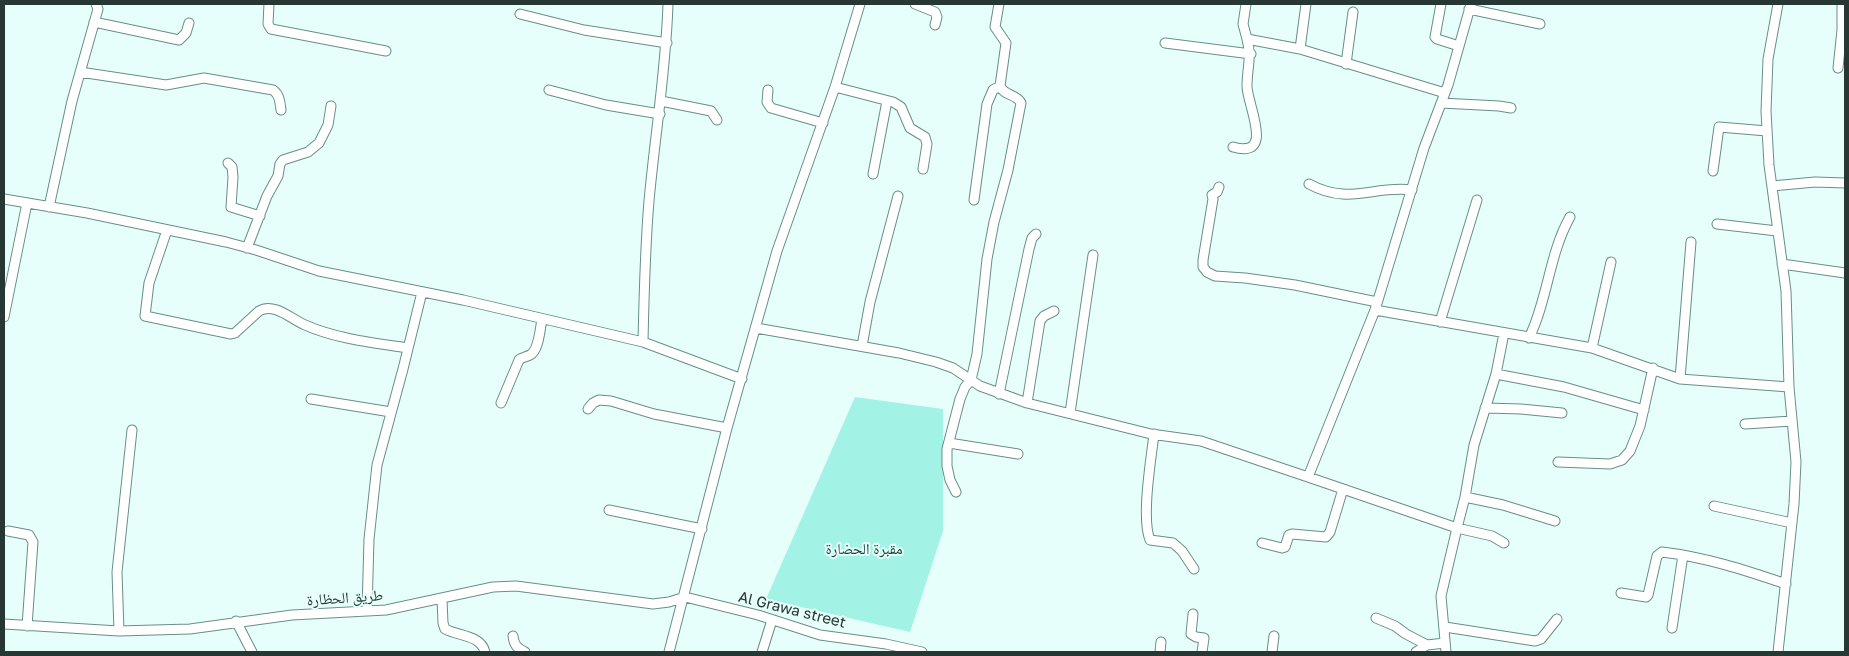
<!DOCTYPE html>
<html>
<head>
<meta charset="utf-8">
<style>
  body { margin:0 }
  #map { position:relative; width:1849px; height:656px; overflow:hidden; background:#e7fffa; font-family:"Golos Text",sans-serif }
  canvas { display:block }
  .frame { position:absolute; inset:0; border:5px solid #273734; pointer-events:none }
</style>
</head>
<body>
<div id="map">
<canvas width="1849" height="656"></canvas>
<div class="frame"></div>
</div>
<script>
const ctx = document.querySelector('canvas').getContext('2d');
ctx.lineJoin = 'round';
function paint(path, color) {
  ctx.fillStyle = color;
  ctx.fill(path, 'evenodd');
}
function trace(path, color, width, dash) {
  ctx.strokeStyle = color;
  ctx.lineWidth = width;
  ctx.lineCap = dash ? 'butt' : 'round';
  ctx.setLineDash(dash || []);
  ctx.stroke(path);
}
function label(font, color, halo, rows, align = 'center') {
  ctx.font = font + ' "Golos Text","Noto Naskh Arabic",sans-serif';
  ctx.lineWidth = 4;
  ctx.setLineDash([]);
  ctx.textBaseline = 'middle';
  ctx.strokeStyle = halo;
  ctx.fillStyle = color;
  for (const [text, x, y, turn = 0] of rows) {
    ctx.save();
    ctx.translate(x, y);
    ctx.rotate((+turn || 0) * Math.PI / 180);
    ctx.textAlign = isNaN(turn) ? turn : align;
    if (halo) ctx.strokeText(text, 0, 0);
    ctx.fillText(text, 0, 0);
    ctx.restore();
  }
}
const green = new Path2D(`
  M855,397L943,409V531L910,632L766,599Z`);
const minor = new Path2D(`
  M269,4L268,24L271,29L386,51
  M668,4C666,70 655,135 649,201C645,248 644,295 643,342L742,379
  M915,4L935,12L937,17L935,25
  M1246,4L1243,24L1247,39L1300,49L1445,93
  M1441,4L1435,37L1437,39L1459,46
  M1469,9L1540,24
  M520,14L584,30L667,43
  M94,22L179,40L186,33L189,23
  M1165,43L1251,54
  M1300,49L1306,4
  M1346,64L1353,12
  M1838,68L1842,30V4
  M80,72L166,85L204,78L273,90C280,95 280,103 281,110
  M835,87L893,102L901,107L910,128L925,137L927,144L923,169
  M549,90L606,105L660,114
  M768,90L767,102L771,108L823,123
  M661,101L711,111L717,120
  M1441,103L1499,106L1511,108
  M1233,147C1276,159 1247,105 1247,86C1247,68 1252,58 1247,39
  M228,163L232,167L233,177L231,207L260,216
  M1713,171L1719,127L1767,131
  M873,174L887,101
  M1309,184C1350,206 1373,185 1412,190
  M1772,186L1815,182L1845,183
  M1219,187L1217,192L1212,195L1213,199L1203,260V267L1207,272L1215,276L1245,278L1295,285L1377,302
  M4,199L87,213L226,242L256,250L319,271L463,300L643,342
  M974,200L987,104L993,90L1000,86
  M49,207L72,101L98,9L96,4
  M1717,224L1777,231
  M167,230L149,283L145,316L231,334L235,333L259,311C274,302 291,319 305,325C337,339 374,343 408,348
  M247,248L267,196L278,176L280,164L283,160L308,152L319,143L328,125L331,106
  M1782,264L1845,273
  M1375,310L1592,348L1680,379L1789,387L1786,291L1769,165L1766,111L1768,59L1778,4
  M4,317L27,203
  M1440,322L1477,200
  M756,328L899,353L936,362L953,368L980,386L1027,403L1151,434L1201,441L1308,477L1375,310L1424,148L1448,85L1471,4
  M1529,338C1548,299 1549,254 1570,217
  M862,346L870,302L898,196
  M1592,348L1611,262
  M1496,374L1564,387L1644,410
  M1680,379L1691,242
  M999,394L1029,249L1032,238L1036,234
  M311,399L391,412
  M501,403L519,360C522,357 526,357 530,355C539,350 540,329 542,319
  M1027,403L1040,321L1044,316L1054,311
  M1485,408L1521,409L1562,413
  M588,409L593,403L599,400L611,401L654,414L727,428
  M1070,413L1093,255
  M1745,424L1792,421
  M1154,434C1151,460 1141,518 1150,540L1173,543L1182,551L1194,569
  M949,443L1018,454
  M1558,462L1610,464L1622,460L1630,451L1640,426L1653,368
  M1308,477L1457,528L1465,497L1474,445L1496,374L1504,333
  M956,492L950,480L947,466V449L960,399L965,387L971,380L977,354L987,259L994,222L1008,170L1021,103C1017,94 1004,96 1000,86L1006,43L995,27L999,4
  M1465,497L1503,505L1555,521
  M1714,506L1792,523
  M609,510L702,529
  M8,531L29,535L33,542L27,626
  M1262,543L1282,548L1285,547L1289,535L1292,534L1326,537L1330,532L1343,489
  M1621,593L1646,597L1648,595L1657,556L1662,552C1705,557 1745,570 1786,584
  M442,599L443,623L445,629C458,636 481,635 485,652
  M367,611L369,539L377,465L403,369L422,292
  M1193,614L1191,634L1196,637L1204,638L1202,652
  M1376,618L1395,626L1406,634L1427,645
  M236,621L252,652
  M4,624L119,631L190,629L292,615L386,610L493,587L516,586L653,604L669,602L685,597L758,615L820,635L886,644L922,652
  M1445,627L1535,641L1541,639L1557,619
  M1672,628L1683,555
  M119,631L117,572L132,430
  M513,636C514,645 517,648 525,652
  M669,652L727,428L777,251L835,87L860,4
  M762,652L772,620
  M1160,652L1161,642
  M1272,652L1274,636
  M1416,652L1427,645L1445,643
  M1446,652L1441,596L1457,528L1492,536L1504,543
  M1778,652L1794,504L1796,462L1789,387`);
const parkNames = [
  ["مقبرة الحضارة",864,549]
];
const streetNames = [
  ["طريق الحظارة",345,598,-4],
  ["Al Grawa street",792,610,14]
];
paint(green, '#a2f2e5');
trace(minor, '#688e87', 11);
trace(minor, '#fff', 9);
label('15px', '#18443e', '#e7fffa', parkNames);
label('15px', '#273734', '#e7fffa', streetNames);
</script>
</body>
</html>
